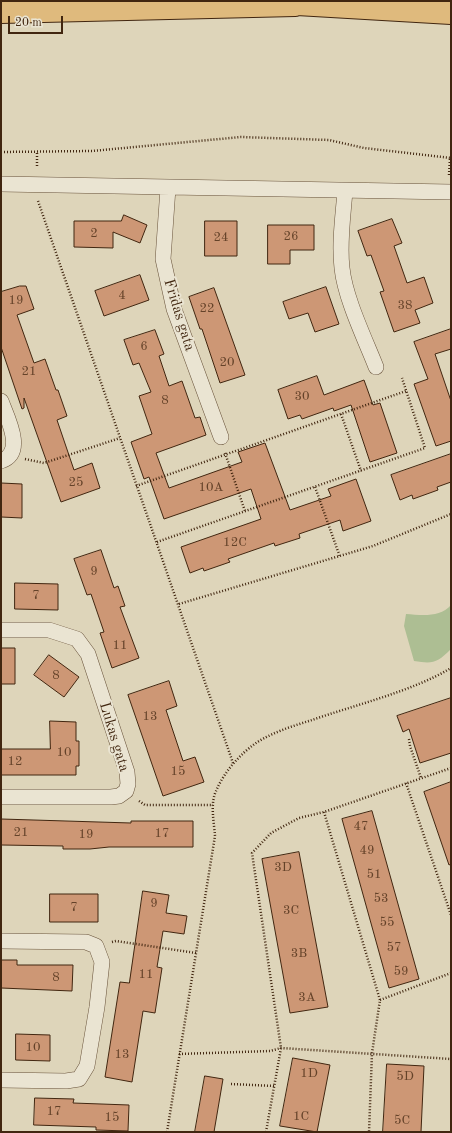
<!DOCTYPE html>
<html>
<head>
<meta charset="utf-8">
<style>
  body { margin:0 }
  #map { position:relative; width:452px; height:1133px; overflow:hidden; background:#ded5ba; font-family:"Old Standard TT",serif }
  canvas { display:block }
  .frame { position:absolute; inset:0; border:2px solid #412610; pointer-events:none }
  .scale { position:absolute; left:8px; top:16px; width:55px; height:18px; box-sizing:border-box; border:2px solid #412610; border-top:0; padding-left:5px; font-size:12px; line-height:14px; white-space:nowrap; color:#412610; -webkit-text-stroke:3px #eae4d2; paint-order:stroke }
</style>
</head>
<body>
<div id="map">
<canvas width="452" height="1133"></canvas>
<div class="frame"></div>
<div class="scale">20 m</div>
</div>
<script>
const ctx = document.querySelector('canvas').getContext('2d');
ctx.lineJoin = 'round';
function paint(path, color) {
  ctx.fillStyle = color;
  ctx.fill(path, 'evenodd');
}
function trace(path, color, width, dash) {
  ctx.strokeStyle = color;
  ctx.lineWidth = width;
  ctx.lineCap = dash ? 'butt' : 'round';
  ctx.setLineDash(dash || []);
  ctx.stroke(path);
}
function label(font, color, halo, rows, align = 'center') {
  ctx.font = font + ' "Old Standard TT",serif';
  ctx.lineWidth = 4;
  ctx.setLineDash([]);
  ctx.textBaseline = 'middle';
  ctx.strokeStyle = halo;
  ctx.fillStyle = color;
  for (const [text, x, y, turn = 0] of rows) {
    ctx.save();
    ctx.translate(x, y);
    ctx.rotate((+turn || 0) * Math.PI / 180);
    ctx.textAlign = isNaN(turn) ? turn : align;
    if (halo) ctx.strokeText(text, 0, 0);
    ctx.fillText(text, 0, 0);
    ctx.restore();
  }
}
const green = new Path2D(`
  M451,605V649C437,663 433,664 414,661L404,626L406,614C421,615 440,618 451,605Z`);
const building = new Path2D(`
  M124,215L147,225L140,243L113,232V248L74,247V221H121Z
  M392,219L402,243L394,246L407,283L424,277L433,303L415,310L420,323L394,332L380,292L384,291L371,255L367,256L358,231Z
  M205,221H237V256H205Z
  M268,225H314V250H290V264H268Z
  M140,275L149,300L104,316L95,291Z
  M20,286H26L34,309L17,315L34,363L45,359L56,390H58L67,416L57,420L74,470L92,463L100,488L61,502L24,398V408L22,409L1,347V292Z
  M326,287L339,324L315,332L308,313L289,319L283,302Z
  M214,288L245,375L220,383L202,329H200L189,297Z
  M451,329V349L435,354L451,401V441L436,446L414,384L428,379L414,342Z
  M155,330L164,354L159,356L169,386L182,381L195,418L200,417L206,435L156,453L169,488L242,462L238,452L265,443L290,510L331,496L328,489L356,479L371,521L343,531L340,520L299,534L300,538L275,546L274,543L228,559L230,562L204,571L203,568L190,573L181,547L261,519L251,489L164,519L149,477L144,479L131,442L152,434L139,396L151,392L139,363L133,365L124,340Z
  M317,376L324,395L364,380L373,405L380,403L397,453L370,462L351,405L334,411L333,408L302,419L300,415L288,419L278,390Z
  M451,454V482L437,487L438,490L413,499L412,495L400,500L391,475Z
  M1,483L22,484V518L1,517Z
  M101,550L114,588L118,586L125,606L120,607L139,658L112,668L100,633L104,632L91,594L87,595L74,559Z
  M15,583L58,584V610L15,609Z
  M1,648H15V684H1Z
  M49,655L79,677L64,697L34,675Z
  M169,681L177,706L166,710L183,761L195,757L204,782L163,796L128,695Z
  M451,698V753L420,763L409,729L403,732L397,716Z
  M50,721L76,722V741H79V766H76V775H1V749H50Z
  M451,782V864L449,865L424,792Z
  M372,811L419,979L389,988L342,819Z
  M1,819L131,823V821H193V847H109L90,849H63V846L1,845Z
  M299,852L328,1007L290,1013L262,859Z
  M143,891L169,895L166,913L187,916L184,934L163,931L157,967L162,968L155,1013L143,1011L132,1082L105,1077L120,982L129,983Z
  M50,894H98V922H50Z
  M1,960H17V965H73L72,991L1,988Z
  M16,1034L50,1035V1061L16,1060Z
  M293,1058L330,1065L317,1132L280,1126Z
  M387,1064L424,1066L421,1132H383Z
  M205,1076L223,1079L214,1132H195Z
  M35,1098L74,1099L73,1103L129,1105L128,1131L96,1130V1127L34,1125Z`);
const path = new Path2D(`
  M1,152L92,151L241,137L329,140L364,148L451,158
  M37,153V168
  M449,175L450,158
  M38,201L233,763
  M341,414L361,471
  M225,453L245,511
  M25,459L44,463L120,438
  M136,486L406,391
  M315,487L340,557
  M157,542L425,448L402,378
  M179,604L373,546L451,514
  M409,739L410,746L421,778
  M406,783L451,915
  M139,801L145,805H213
  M324,812L380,1000L372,1053L369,1132
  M112,942L116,941L196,953
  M380,1000L451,973
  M179,1054L270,1051L281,1048L451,1059
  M231,1084L274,1086
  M167,1132L215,836C214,822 210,804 216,791C224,772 240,754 256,743C273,732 293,726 312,720C355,705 413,691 451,668
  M266,1132L281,1048L252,853L271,833L299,818L324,812L451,768`);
const minor = new Path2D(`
  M1,184L451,192
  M168,188L163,259L174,309L221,437
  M345,191C343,217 339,243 342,268C345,298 365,339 376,367
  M1,401C7,417 26,453 1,461
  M1,630H49L77,639L88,654L127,772L128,784L126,791L119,796L111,797H1
  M1,941L86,942L96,946L102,962L97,1007L87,1066L79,1079L66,1081L1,1080`);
const primary = new Path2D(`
  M280,3L451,13
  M1,12L295,5`);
const numberNames = [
  ["2",94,234],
  ["26",291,237],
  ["24",221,238],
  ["4",122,296],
  ["19",16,301],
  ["38",405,306],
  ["22",207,309],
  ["6",144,347],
  ["20",227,363],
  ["21",29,372],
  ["30",302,397],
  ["8",165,401],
  ["25",76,483],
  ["10A",211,488],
  ["12C",235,543],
  ["9",94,572],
  ["7",36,596],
  ["11",120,646],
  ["8",56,676],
  ["13",150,717],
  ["10",64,753],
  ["12",15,762],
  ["15",178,772],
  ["47",361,827],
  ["21",21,833],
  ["17",162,834],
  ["19",86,835],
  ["49",367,851],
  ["3D",283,868],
  ["51",374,875],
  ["53",381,899],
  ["9",154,904],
  ["7",74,908],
  ["3C",291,911],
  ["55",387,923],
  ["57",394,948],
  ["3B",299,954],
  ["59",401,972],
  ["11",146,975],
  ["8",56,978],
  ["3A",307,998],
  ["10",33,1048],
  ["13",122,1055],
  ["1D",309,1074],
  ["5D",405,1077],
  ["17",54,1112],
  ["1C",301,1117],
  ["15",112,1118],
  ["5C",402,1121]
];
const streetNames = [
  ["Fridas gata",179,315,73],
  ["Lukas gata",114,737,73]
];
paint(green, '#adbe93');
paint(building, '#cd9775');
trace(building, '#412610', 1);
trace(minor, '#68523a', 16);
trace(primary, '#412610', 24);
trace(path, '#412610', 2.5, [1, 2]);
trace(minor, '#eae4d2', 15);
trace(primary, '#dfba7d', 22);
label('13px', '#644229', null, numberNames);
label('15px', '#412610', '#eae4d2', streetNames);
</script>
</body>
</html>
